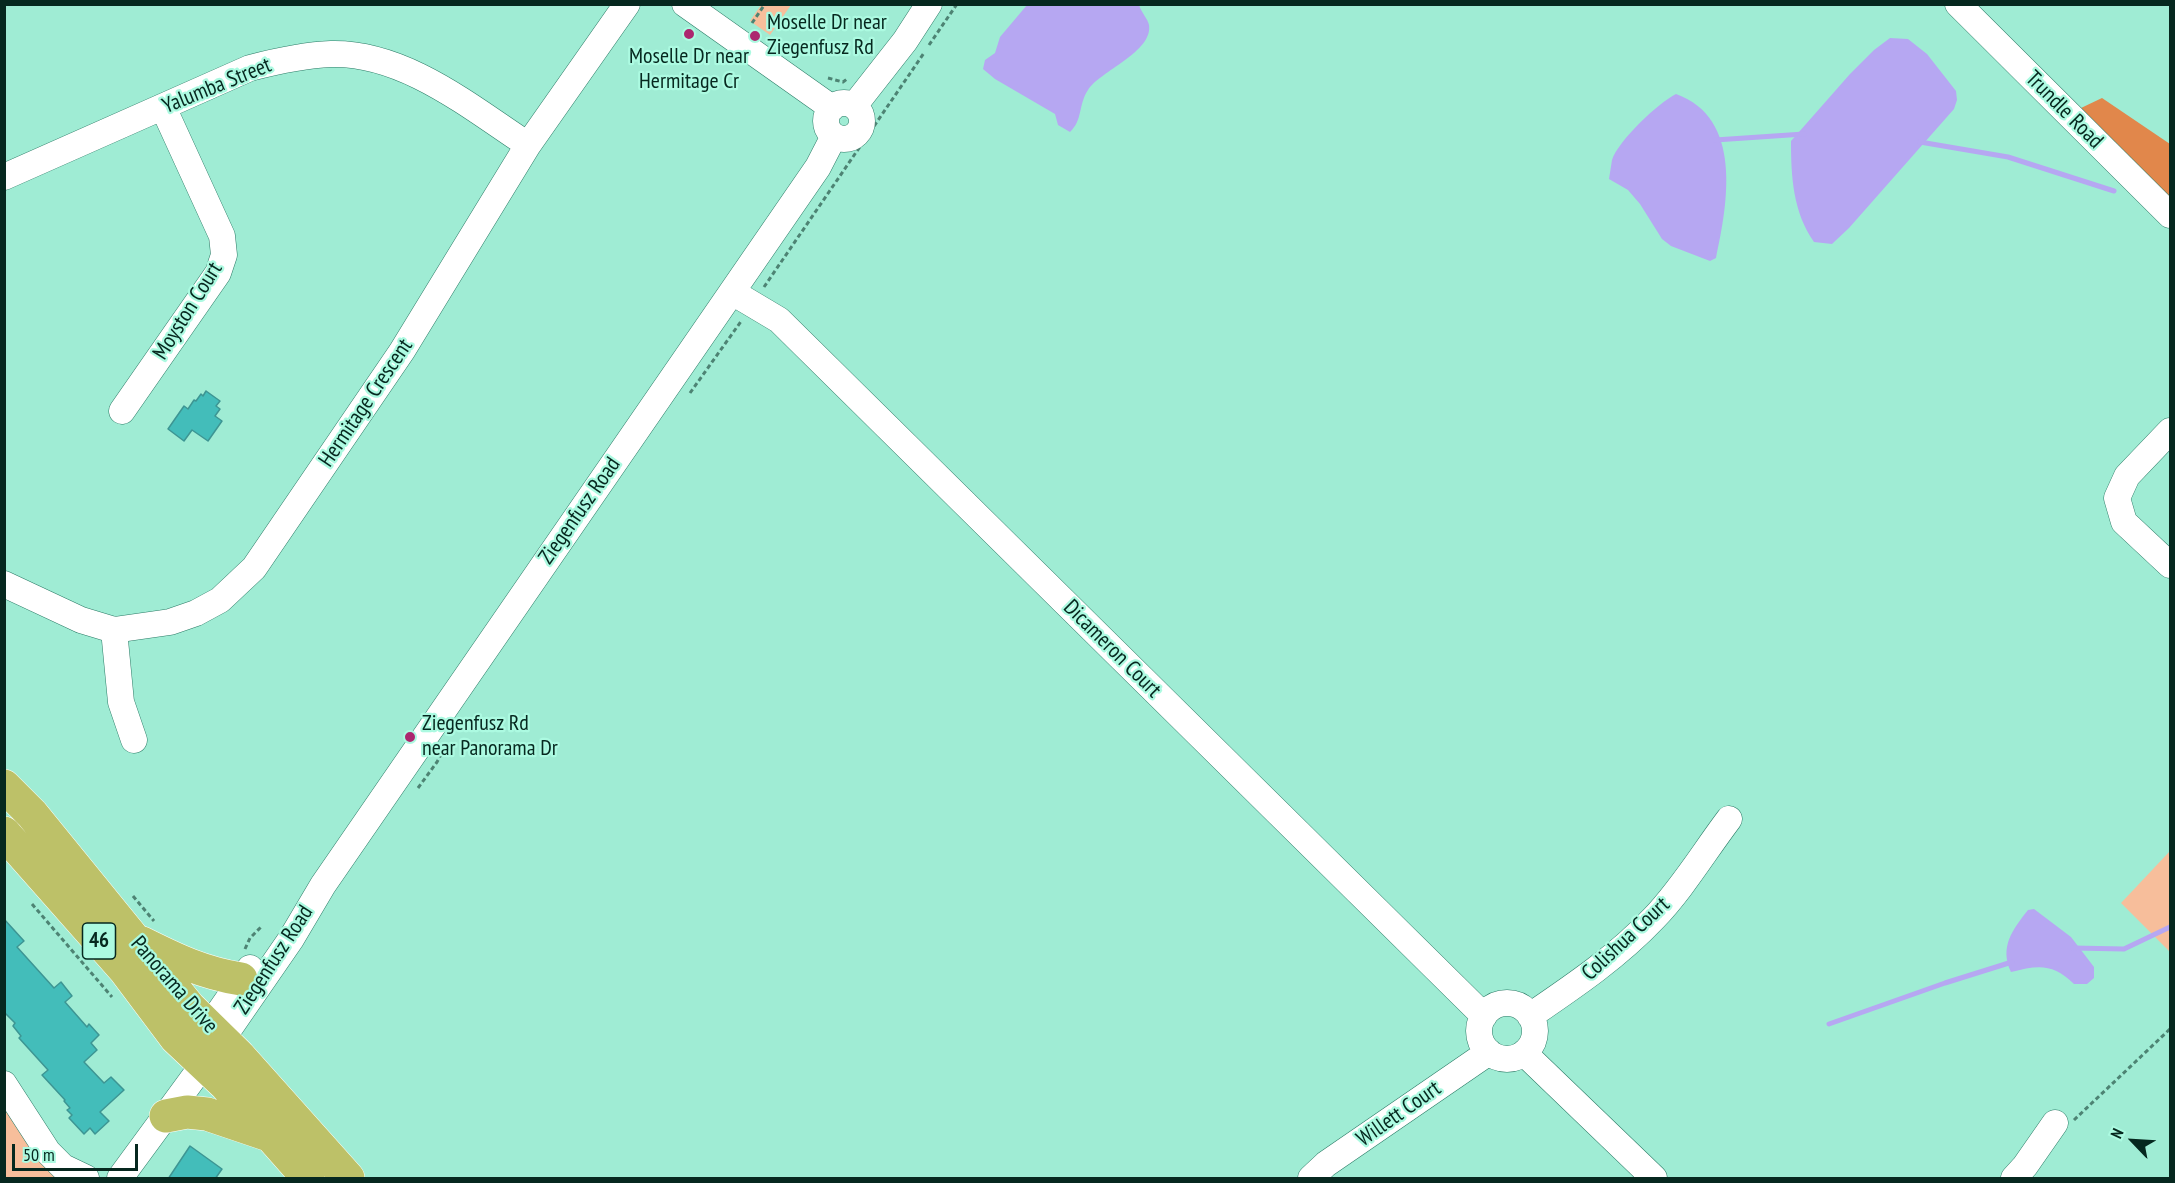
<!DOCTYPE html>
<html>
<head>
<meta charset="utf-8">
<style>
  body { margin:0 }
  #map { position:relative; width:2175px; height:1183px; overflow:hidden; background:#9fecd4; font-family:"PT Sans Narrow",sans-serif }
  canvas { display:block }
  .frame { position:absolute; inset:0; border:6px solid #06281f; pointer-events:none }
  .north { position:absolute; left:2103px; top:1111px; width:60px; height:60px; -webkit-text-stroke:4px #acfae1; paint-order:stroke; rotate:295deg; font-size:16px; font-weight:700; line-height:24px; text-align:center; color:#06281f }
  .north::after { content:''; display:block; margin:auto; width:21px; height:27px; background:#06281f; clip-path:polygon(50% 0,100% 100%,50% 72%,0 100%) }
  .scale { position:absolute; left:12px; top:1144px; width:126px; height:27px; box-sizing:border-box; border:3px solid #06281f; border-top:0; padding-left:8px; font-size:18px; line-height:21px; white-space:nowrap; color:#06281f; -webkit-text-stroke:4px #acfae1; paint-order:stroke }
</style>
</head>
<body>
<div id="map">
<canvas width="2175" height="1183"></canvas>
<div class="frame"></div>
<div class="north">N</div>
<div class="scale">50 m</div>
</div>
<script>
const ctx = document.querySelector('canvas').getContext('2d');
ctx.lineJoin = 'round';
function paint(path, color) {
  ctx.fillStyle = color;
  ctx.fill(path, 'evenodd');
}
function trace(path, color, width, dash) {
  ctx.strokeStyle = color;
  ctx.lineWidth = width;
  ctx.lineCap = dash ? 'butt' : 'round';
  ctx.setLineDash(dash || []);
  ctx.stroke(path);
}
function label(font, color, halo, rows, align = 'center') {
  ctx.font = font + ' "PT Sans Narrow",sans-serif';
  ctx.lineWidth = 4.5;
  ctx.setLineDash([]);
  ctx.textBaseline = 'middle';
  ctx.strokeStyle = halo;
  ctx.fillStyle = color;
  for (const [text, x, y, turn = 0] of rows) {
    ctx.save();
    ctx.translate(x, y);
    ctx.rotate((+turn || 0) * Math.PI / 180);
    ctx.textAlign = isNaN(turn) ? turn : align;
    if (halo) ctx.strokeText(text, 0, 0);
    ctx.fillText(text, 0, 0);
    ctx.restore();
  }
}
const green = new Path2D(`
  M761,5H791L770,35L750,21Z
  M2170,851V952L2121,903Z
  M4,1106L57,1178H5Z`);
const forest = new Path2D(`
  M2102,98L2170,144V198L2081,108Z`);
const water = new Path2D(`
  M1027,5H1139C1141,12 1148,19 1149,25C1153,52 1100,71 1088,90C1078,105 1083,120 1070,132L1058,125L1055,114L995,79L983,69L985,60L995,53L1000,37Z
  M1890,38L1908,39L1927,54L1956,91L1957,100L1954,109L1849,228L1832,244L1814,242C1793,212 1791,177 1791,141L1850,74L1874,50Z
  M1676,94C1743,118 1728,203 1716,258L1710,261L1671,246L1662,239L1640,204L1628,190L1609,179C1610,173 1611,166 1612,160C1618,141 1658,103 1676,94Z
  M2034,909L2071,937L2094,967V978L2087,984H2074C2053,963 2038,965 2011,972C1999,947 2013,929 2028,910Z`);
const stream = new Path2D(`
  M1715,140L1804,134
  M1920,142L2008,157L2114,191
  M2073,948L2124,949L2170,927
  M1829,1024L1945,983L2012,962`);
const building = new Path2D(`
  M206,391L220,401L216,406L220,409L215,416L222,421L208,441L192,430L184,441L168,429L184,406L188,409L194,400L196,401L201,394L203,396Z
  M4,919L24,941L17,947L54,988L61,982L72,996L65,1002L87,1027L89,1024L99,1035L91,1043L97,1050L84,1062L104,1083L111,1077L124,1090L100,1112L109,1121L95,1134L90,1128L84,1134L69,1118L72,1115L67,1110L70,1108L64,1101L65,1100L42,1075L48,1070L19,1038L21,1036L13,1026L15,1023L4,1012Z
  M190,1146L222,1169L215,1179H168Z`);
const path = new Path2D(`
  M752,23L765,4
  M929,45L957,4
  M828,78L843,82L847,79
  M764,287L924,53
  M690,393L742,320
  M418,788L437,762L443,751
  M133,896L154,921
  M32,904L112,997
  M245,949L250,938L261,927
  M2074,1120L2170,1029`);
const minor = new Path2D(`
  M685,4L832,108
  M1958,4L2170,215
  M826 121a18 18 0 1 1 36 0a18 18 0 1 1-36 0Z
  M854,106L905,41L929,4
  M4,177L250,68C277,61 303,55 331,54C404,52 470,107 528,145
  M732,292L779,320L1484,1016
  M122,411L218,273L224,255L222,236L163,107
  M2170,431L2127,476L2117,498L2124,522L2170,565
  M4,584L81,620L114,630L170,622L196,613L220,600L254,568L402,351L528,145L627,4
  M114,630L121,702L134,740
  M1479 1031a28 28 0 1 1 56 0a28 28 0 1 1-56 0Z
  M1530,1016C1574,986 1617,957 1654,918C1682,889 1704,852 1729,819
  M199,1041L250,968
  M1524,1053L1654,1178
  M4,1084L48,1152L63,1167L86,1178
  M120,1178L222,1039L291,939L323,885L818,167L834,136
  M1311,1178L1326,1164L1489,1052
  M2014,1178L2025,1166L2055,1123`);
const major = new Path2D(`
  M4,786L32,814L189,1007L239,1056L348,1178
  M4,833L125,970L176,1038L226,1085L308,1178
  M142,943C176,960 203,973 241,979
  M166,1116L187,1112L207,1114L269,1135`);
const markers = [
  [689,34,6,"#ac276f"],
  [755,36,6,"#ac276f"],
  [410,737,6,"#ac276f"]
];
const shields = [
  [99,941,33]
];
const shieldNames = [
  ["46",99,941]
];
const poiNames = [
  ["Moselle Dr near",767,23],
  ["Ziegenfusz Rd",767,48],
  ["Moselle Dr near",689,57,"center"],
  ["Hermitage Cr",689,82,"center"],
  ["Ziegenfusz Rd",422,724],
  ["near Panorama Dr",422,749]
];
const streetNames = [
  ["Yalumba Street",217,86,-22],
  ["Trundle Road",2064,110,45],
  ["Moyston Court",188,311,-58],
  ["Hermitage Crescent",366,403,-56],
  ["Ziegenfusz Road",580,511,-55],
  ["Dicameron Court",1112,649,45],
  ["Colishua Court",1626,939,-43],
  ["Ziegenfusz Road",274,960,-57],
  ["Panorama Drive",174,985,49],
  ["Willett Court",1399,1114,-35]
];
paint(green, '#f7be9b');
paint(forest, '#e1874b');
paint(water, '#b6a7f2');
trace(stream, '#b6a7f2', 5);
paint(building, '#43bdba');
trace(building, '#3d9593', 1.5);
trace(minor, '#2b7b66', 27);
trace(major, '#fff', 34);
trace(path, '#4d8373', 3, [4.5, 3]);
trace(minor, '#fff', 26);
trace(major, '#bdc168', 33);
for (const [x, y, r, color] of markers) {
  const dot = new Path2D();
  dot.arc(x, y, r, 0, 2 * Math.PI);
  ctx.fillStyle = color;
  ctx.fill(dot);
  trace(dot, '#acfae1', 2);
}
for (const [x, y, w] of shields) {
  const box = new Path2D();
  box.roundRect(x - w / 2, y - 18, w, 36, 4.5);
  ctx.fillStyle = '#acfae1';
  ctx.fill(box);
  trace(box, '#06281f', 1.5);
}
label('bold 21px', '#06281f', null, shieldNames);
label('22px', '#06281f', '#acfae1', poiNames, 'left');
label('22px', '#06281f', '#acfae1', streetNames);
</script>
</body>
</html>
